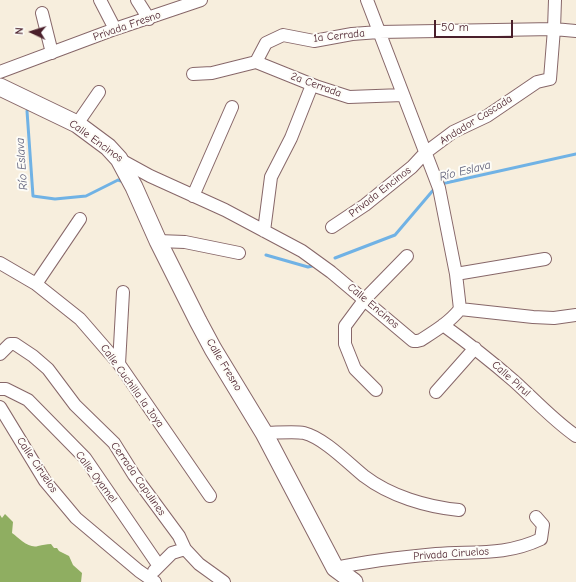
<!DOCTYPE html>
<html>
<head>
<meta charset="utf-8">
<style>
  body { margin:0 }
  #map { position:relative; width:576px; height:582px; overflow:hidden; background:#f7eedd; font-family:"Comic Neue",sans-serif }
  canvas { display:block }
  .north { position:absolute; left:12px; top:12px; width:40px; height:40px; -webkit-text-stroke:3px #fdfcf7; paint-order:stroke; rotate:274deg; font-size:11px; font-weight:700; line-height:16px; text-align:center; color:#4a1f2b }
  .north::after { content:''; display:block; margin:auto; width:14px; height:18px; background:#4a1f2b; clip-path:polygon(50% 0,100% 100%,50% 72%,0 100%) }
  .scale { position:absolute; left:434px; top:20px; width:79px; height:18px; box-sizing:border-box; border:2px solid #4a1f2b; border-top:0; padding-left:5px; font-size:12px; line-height:14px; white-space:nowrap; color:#4a1f2b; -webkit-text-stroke:3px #fdfcf7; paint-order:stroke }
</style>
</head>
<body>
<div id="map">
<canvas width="576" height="582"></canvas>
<div class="north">N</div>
<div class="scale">50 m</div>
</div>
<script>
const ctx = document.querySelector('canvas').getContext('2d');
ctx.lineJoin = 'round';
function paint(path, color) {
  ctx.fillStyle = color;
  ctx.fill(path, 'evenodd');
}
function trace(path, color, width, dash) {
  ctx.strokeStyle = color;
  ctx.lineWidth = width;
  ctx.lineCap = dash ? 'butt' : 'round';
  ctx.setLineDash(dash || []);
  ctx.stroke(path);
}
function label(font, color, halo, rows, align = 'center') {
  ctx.font = font + ' "Comic Neue",sans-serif';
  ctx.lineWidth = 4;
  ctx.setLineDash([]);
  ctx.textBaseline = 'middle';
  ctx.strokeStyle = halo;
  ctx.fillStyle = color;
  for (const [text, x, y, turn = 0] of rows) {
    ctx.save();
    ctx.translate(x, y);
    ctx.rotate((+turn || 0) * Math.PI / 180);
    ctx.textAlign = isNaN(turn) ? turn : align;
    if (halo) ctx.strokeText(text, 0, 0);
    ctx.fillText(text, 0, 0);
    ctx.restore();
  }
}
const forest = new Path2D(`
  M5,514L13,522L12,533C19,538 29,549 38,546C43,545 46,544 51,544L54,548H57L59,551L69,556L73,565L82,573L81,582H0V515L2,518Z`);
const stream = new Path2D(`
  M27,111L33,196L55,199L86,196L118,180L121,181
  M441,184L576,154
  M266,255L308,267L316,265
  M335,258L395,235L435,188`);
const street = new Path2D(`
  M100,0L115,29
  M137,0L149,19
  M42,13L52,53
  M256,62L318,87L349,97L403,95
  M0,72L115,29L201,0
  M193,74L212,73L256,62L266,43L283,35L314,41L352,34L379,32L554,29L576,31
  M77,124L99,92
  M119,159L150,176L225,210L302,251L331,272L413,341H417L421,340C435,331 450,322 460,309L456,274L439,188L367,0
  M193,196L232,107
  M332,227L365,205L412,167L425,153L453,132L487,116L537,82L550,79L554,29L555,0
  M264,231L271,177L291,138L312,85
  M158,241L185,242L239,253
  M0,263L36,284L80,319L119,364L210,496
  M456,274L545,259
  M36,284L80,219
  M460,309L533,317L554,318L576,315
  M443,325C468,343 491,361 514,381C534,399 553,420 576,436
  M0,354L10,344H15L33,356L48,369L75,405L114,443L134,475L179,536L185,549L199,564L224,582
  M119,364L123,292
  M0,389H6L28,400L85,458L159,566
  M376,390L355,369L345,344V326L365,299L407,256
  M436,392L475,348
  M0,407L45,481L76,518L139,571L155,582
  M264,433C275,433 295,431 304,433C324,438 348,463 364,476C390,496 427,507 459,510
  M335,568C368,561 402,557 436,554C474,551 505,556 541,539L543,525L536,517
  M154,571L172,553L185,549`);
const secondary = new Path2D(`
  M0,87L77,124L108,147L119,159L134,187L158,241L198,321L213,349L264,433L335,568L354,582`);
const streetNames = [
  ["Privada Fresno",127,26,-19],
  ["1a Cerrada",339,36,-6],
  ["2a Cerrada",316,85,20],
  ["Andador Cascada",476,120,-32],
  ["Calle Encinos",96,141,36],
  ["Privada Encinos",380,192,-38],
  ["Calle Encinos",373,306,40],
  ["Calle Fresno",224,365,59],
  ["Calle Pirul",511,379,42],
  ["Calle Cuchilla la Joya",132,386,54],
  ["Calle Ciruelos",37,465,56],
  ["Calle Oyamel",96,477,53],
  ["Cerrada Capulines",138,479,55],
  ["Privada Ciruelos",451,554,-4]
];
const waterNames = [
  ["Río Eslava",22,164,-94],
  ["Río Eslava",465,171,-14]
];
paint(forest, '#8fae61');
trace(stream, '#70b2e5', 3);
trace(street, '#876769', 14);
trace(secondary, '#876769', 19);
trace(street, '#fff', 12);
trace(secondary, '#fff', 17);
label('11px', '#4a1f2b', '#fdfcf7', streetNames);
label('italic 12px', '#595a75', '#fdfcf7', waterNames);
</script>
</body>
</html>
